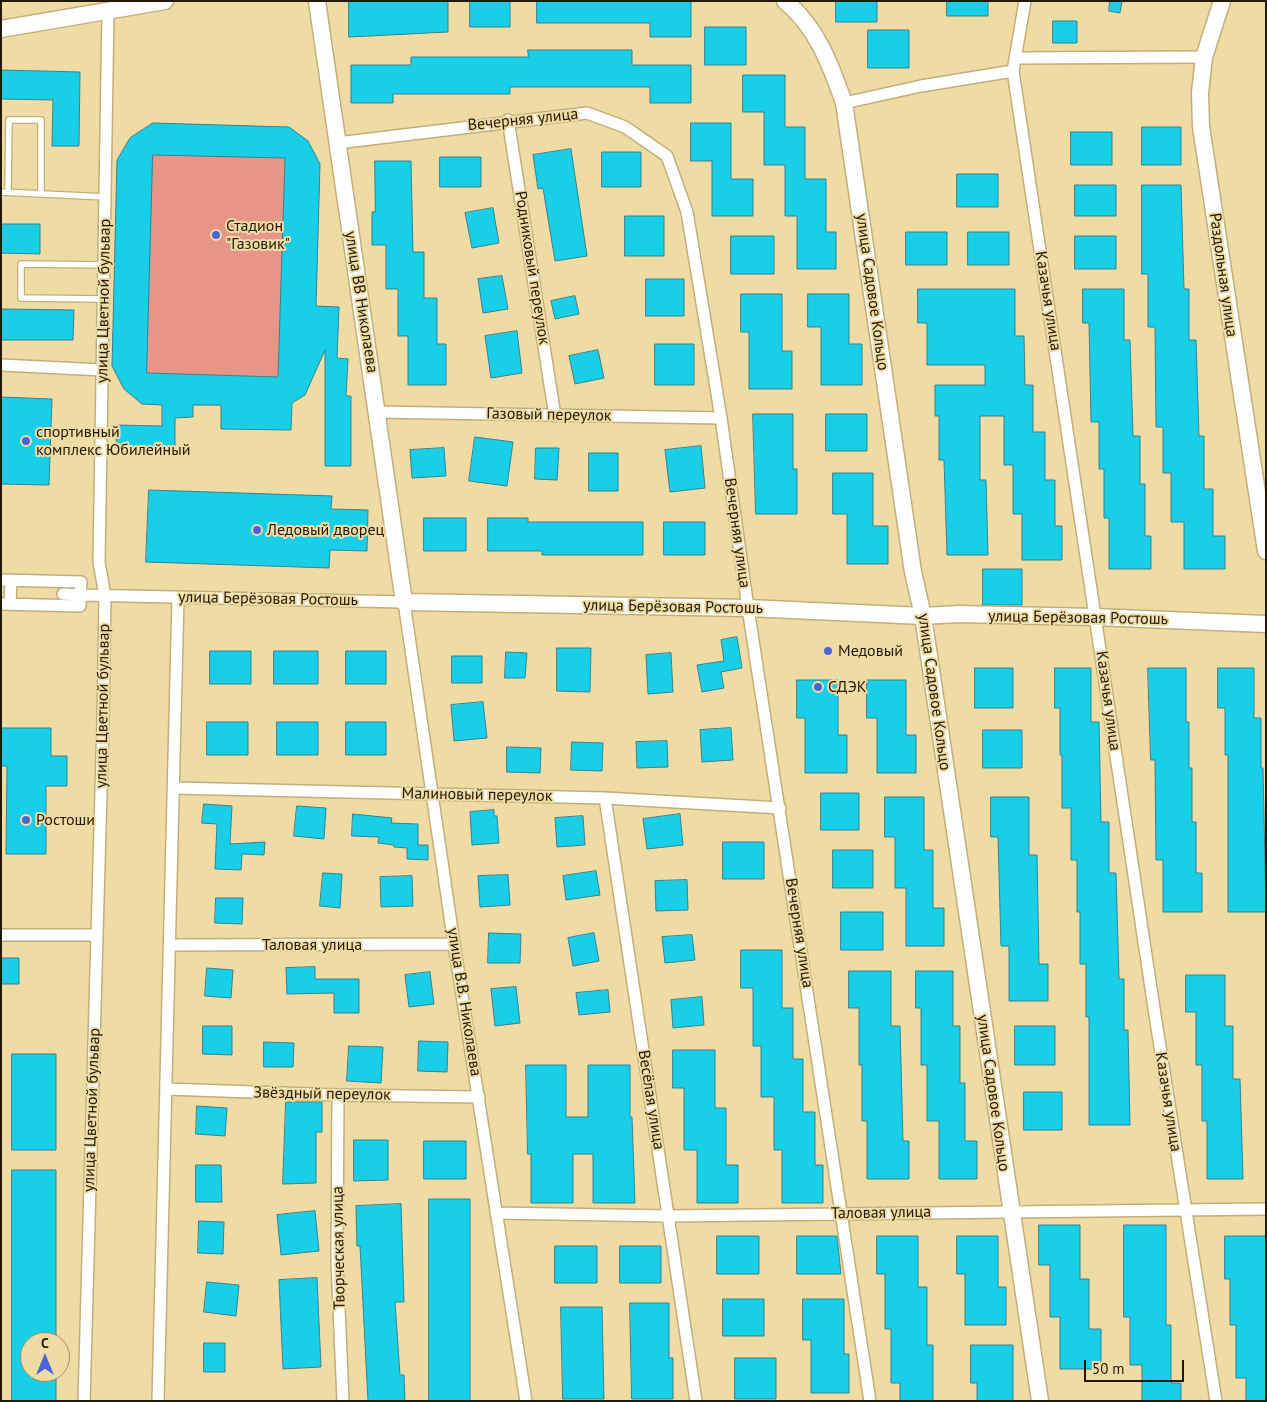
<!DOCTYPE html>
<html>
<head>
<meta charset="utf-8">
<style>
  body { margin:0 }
  #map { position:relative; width:1267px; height:1402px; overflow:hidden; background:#efdca5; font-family:"PT Sans",sans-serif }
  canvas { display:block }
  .frame { position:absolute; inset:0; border:2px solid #211904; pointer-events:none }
  .north { position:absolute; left:20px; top:1332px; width:50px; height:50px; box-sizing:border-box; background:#efdca5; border:1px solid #9d8e65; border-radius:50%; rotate:0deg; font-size:14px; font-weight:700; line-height:20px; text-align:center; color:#211904 }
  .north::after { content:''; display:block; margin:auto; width:18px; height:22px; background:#4c64d9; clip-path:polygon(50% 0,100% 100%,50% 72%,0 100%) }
  .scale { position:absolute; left:1084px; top:1360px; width:100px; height:22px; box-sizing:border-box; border:2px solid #211904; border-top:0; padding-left:6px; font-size:15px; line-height:18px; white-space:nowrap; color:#211904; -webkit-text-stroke:4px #efdca5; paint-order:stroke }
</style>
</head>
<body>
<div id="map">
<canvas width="1267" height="1402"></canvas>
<div class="frame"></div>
<div class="north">С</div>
<div class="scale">50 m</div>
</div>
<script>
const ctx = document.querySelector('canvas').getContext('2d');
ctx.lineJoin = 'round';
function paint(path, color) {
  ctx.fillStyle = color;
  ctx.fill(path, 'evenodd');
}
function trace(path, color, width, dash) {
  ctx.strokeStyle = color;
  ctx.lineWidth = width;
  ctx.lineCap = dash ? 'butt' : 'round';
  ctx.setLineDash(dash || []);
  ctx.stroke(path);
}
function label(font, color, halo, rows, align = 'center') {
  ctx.font = font + ' "PT Sans",sans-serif';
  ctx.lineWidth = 4;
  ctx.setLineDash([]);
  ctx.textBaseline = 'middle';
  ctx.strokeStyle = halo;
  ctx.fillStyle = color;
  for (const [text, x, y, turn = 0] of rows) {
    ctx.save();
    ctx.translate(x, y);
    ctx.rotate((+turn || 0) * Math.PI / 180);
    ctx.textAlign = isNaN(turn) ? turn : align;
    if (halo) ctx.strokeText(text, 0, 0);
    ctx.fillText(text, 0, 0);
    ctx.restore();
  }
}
const green = new Path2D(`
  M153,123L289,127L308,141L319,164L314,375L284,407L142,404L124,389L112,366L117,160L130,138Z`);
const building = new Path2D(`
  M349,1H448V32L349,37Z
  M470,1H510V27H470Z
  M537,1H691V37H650V23H537Z
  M836,1H877V22H836Z
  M947,1H988V16H947Z
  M1110,1H1122L1120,13L1109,11Z
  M1053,21H1077V43H1053Z
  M705,27H746V65H705Z
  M868,30H909V68H868Z
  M528,50H632V65H691V103H650V87H510V94H393V103H351V65H411V57H528Z
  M1,70L80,72L79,146H52L53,100L1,99Z
  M743,75H785V127H805V179H826V232H836V269H797V216H785V165H764V112H743Z
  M153,123L289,127L308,141L320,164L316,306L339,307L337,358L348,359L346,396H351V466H325V350L305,395L292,403L291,430L221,429V405H193V417L175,418V446L116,448L117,425L162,426V405L142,404L124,389L112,366L117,160L130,138ZM153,155L285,158L278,377L147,373Z
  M691,123H731V179H753V216H712V161H691Z
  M1142,127H1181V165H1142Z
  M1071,132H1112V165H1071Z
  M571,149L587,256L555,261L543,188L538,189L533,155Z
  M602,152H641V187H602Z
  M440,157H481V187H440Z
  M375,161H411L413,252H424V298H437V344H446V385H408V336H398V289H386V245H372V212H375Z
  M957,174H998V207H957Z
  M1075,185H1116V216H1075Z
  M1142,185H1181L1184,289H1189V340H1196L1199,436H1204V489H1213V536H1225V569H1184V522H1171V473H1163V427H1156L1155,327H1148V274H1142Z
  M493,208L499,243L472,248L465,213Z
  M625,216H664V256H625Z
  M1,224H40V254L1,253Z
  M906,232H947V265H906Z
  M968,232H1009V265H968Z
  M731,236H774V274H731Z
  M1075,236H1116V269H1075Z
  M502,276L508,309L483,313L478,279Z
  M646,279H684V316H646Z
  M918,289H1015V336H1024L1025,385H1033V432H1045V480H1055V526H1062V560H1022V514H1013V465H1004V416H980V480H986L988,555H947L944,460H939V416H935V385H985V365H927V323H918Z
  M1083,289H1124V340H1130L1133,436H1140V484H1145V536H1151V569H1109V518H1104V469H1099V422H1091L1089,323H1083Z
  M741,294H782V351H792V389H749V332H741Z
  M808,294H849V344H862V385H821V327H808Z
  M575,296L579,314L555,319L551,301Z
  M1,309L74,310L73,340H1Z
  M517,331L522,373L491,378L485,336Z
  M655,344H694V385H655Z
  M598,350L604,378L575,384L569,356Z
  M1,397L52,399L49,485L1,484Z
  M753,414H793V469H797V514H756Z
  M826,414H867V451H826Z
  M475,437L513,442L507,486L469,481Z
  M701,446L705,488L670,492L665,450Z
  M444,448L446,476L412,478L410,450Z
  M536,448H559L557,480L535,479Z
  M589,453H618V491H589Z
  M833,473H873V526H888V564H847V514H833Z
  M149,490L332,496L331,509L368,510L367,551L330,550L329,568L146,562Z
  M424,518H466V551H424Z
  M488,518H528V522H643V555H542V551H488Z
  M664,522H705V555H664Z
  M983,569H1022V605H983Z
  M737,637L742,668L721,672L724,688L702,692L697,665L724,661L721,640Z
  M557,648H591L590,692L557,691Z
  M210,651H251V684H210Z
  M274,651H318V684H274Z
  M346,651H386V684H346Z
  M506,652L527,653L525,678H505Z
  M671,653L673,692L648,694L646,655Z
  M452,656H482V683H452Z
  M975,668H1013V708H975Z
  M1055,668H1091V722H1099L1101,822H1109V873H1116L1119,979H1124V1030H1128L1130,1125H1089V1017H1086V964H1080V912H1077V860H1071V808H1062V755H1060V708H1055Z
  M1148,668H1186V722H1189V768H1192V822H1196V873H1202V912H1163V860H1156L1155,760H1151Z
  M1218,668H1254V718H1261V768H1263L1266,912H1228V755H1225V708H1218Z
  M797,680H838V735H847V773H805V718H797Z
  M867,680H906V735H916V773H877V718H867Z
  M483,702L487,738L454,741L451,705Z
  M207,722H248V755H207Z
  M277,722H318V755H277Z
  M346,722H386V755H346Z
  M1,728H51V756H67V786H46V854H6L7,766H1Z
  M731,728L733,760L702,762L700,730Z
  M983,730H1022V768H983Z
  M667,741L668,767L637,768L636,742Z
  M572,742L603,743L602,771L571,770Z
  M507,747L541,748L540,773L507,772Z
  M821,793H859V830H821Z
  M885,797H924V850H933V908H944V946H906V888H895V837H885Z
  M991,797H1029V855H1037L1039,964H1048V1001H1009V946H1001L998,837H991Z
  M204,804L232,806L230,844L265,842L264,855L242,854L241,870L215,869L217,824L202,823Z
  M297,806L326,808L324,839L294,836Z
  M494,810V816H497L499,843L472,845L470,812Z
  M353,814L392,818L391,823L418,824V845H428V860L407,859V848L394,847V845L378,843L379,837L352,836Z
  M680,814L683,845L647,849L643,819Z
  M583,816L585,845L557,847L555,818Z
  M723,842H764V879H723Z
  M833,850H873V888H833Z
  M596,871L600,895L566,900L563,876Z
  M323,873L342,874L340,908L320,906Z
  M508,875L510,905L480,907L478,876Z
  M412,876L413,906L381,907L380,877Z
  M687,880L688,910L656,911L655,881Z
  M216,898H243L242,924L215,923Z
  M841,912H883V950H841Z
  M489,933L521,934L520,963H488Z
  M594,933L599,961L573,966L568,938Z
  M692,935L695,960L665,963L662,937Z
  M741,950H782V1008H793V1059H803V1112H815V1165H823V1203H782V1150H774V1097H761V1046H753V988H741Z
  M1,958H19V984H1Z
  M315,967V979H359V1013H334V993L287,994L286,968Z
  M207,968L233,970L231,998L205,996Z
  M849,971H891V1026H900L903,1141H909V1179H867V1121H862V1065H859V1008H849Z
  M916,971H953V1026H960V1083H965V1141H977V1179H939V1121H927V1065H921V1008H916Z
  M430,972L434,1004L409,1007L405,975Z
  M1186,975H1225V1026H1233V1079H1240L1243,1179H1207V1121H1202V1065H1196V1012H1186Z
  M516,987L520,1023L495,1026L491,989Z
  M608,990L610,1012L579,1015L576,993Z
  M702,997L704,1025L673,1028L671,1000Z
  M203,1026H232V1055L203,1054Z
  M1015,1026H1055V1065H1015Z
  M419,1041L448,1042L447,1072L418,1071Z
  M264,1042L294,1043L293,1067H264Z
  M349,1046L383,1047L381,1083L347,1081Z
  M673,1050H715V1108H726V1165H738V1203H697V1150H684V1088H673Z
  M12,1054H56V1150H12Z
  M526,1065H566V1117H588V1065H630V1117H632L635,1203H593V1154H573V1203H531V1154H528Z
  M1024,1092H1062V1130H1024Z
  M286,1102H322V1132H316V1183L283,1184Z
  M197,1106L227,1108L225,1136L196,1134Z
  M354,1140H388V1180L354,1181Z
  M424,1141H466V1179H424Z
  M196,1165H221L222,1202H196Z
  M12,1170H56V1342H30V1372H56V1401H12Z
  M429,1199H470V1401H429Z
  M401,1204L404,1302H395L400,1375H404L405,1401H368L360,1246H357L356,1206Z
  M315,1211L319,1251L281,1255L277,1215Z
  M199,1221L224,1222L223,1254L198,1253Z
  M1039,1225H1080V1279H1089V1329H1101V1369H1060V1317H1050V1265H1039Z
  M1124,1225H1166V1325H1171V1383H1181V1401H1142V1365H1130V1317H1124Z
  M717,1236H759V1274H717Z
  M797,1236H837L841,1274H797Z
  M877,1236H918V1287H927V1345H933V1401H900V1383H891V1329H885V1274H877Z
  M957,1236H998V1287H1006V1325H965V1274H957Z
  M1225,1236H1266V1401H1246V1378H1236V1325H1230V1279H1225Z
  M555,1246H597V1283H555Z
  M620,1246H661V1283H620Z
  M317,1278L321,1367L283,1369L279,1280Z
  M207,1282L239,1285L236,1316L204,1312Z
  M723,1299H764V1336H723Z
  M803,1299H844V1354H849V1393H811V1340H803Z
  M630,1303H669V1358H673V1399H632Z
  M561,1307H602L604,1399H563Z
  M204,1343H225V1372H204Z
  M971,1345H1013V1401H977V1383H971Z
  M735,1358H776V1399H735Z`);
const lane = new Path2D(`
  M1,192L106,197
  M8,192L9,120H41V192
  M104,299L21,298V264L105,265`);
const street = new Path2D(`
  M1025,1L1013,71L1155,1015L1216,1401
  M1015,58L1204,57
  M844,103L921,86L1013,71
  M508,120L555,416
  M337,143L587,113L625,127L667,156L687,212L721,418L748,608L870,1401
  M1,365L102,370
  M378,412L721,418
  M1,580L81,582L80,595L404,602L454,944L526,1401
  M1,604L80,606V595L63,594
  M10,604L11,580
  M174,788L605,798L780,808
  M605,798L696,1401
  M1,935H97
  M170,945L454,944
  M166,1089L338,1095L479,1097
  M338,1095L337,1261L343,1401
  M496,1213L668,1216L1266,1209
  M84,1401L103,720L105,596L99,562L108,11
  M158,1401L178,598`);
const secondary = new Path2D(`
  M317,1L404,602L748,608L923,616L959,614L1095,617L1266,624
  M785,1C817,27 831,66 844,103L913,572L923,616L1040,1401
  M1222,1L1204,57L1200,93L1201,127L1266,551
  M1,29L165,1`);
const markers = [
  [216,235,5,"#4c64d9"],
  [26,441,5,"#4c64d9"],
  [257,530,5,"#4c64d9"],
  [828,651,5,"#4c64d9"],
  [818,687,5,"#4c64d9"],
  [26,820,5,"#4c64d9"]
];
const streetNames = [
  ["Вечерняя улица",523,120,-6],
  ["Родниковый переулок",532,268,81],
  ["Раздольная улица",1223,275,82],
  ["улица Садовое Кольцо",872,292,82],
  ["улица Цветной бульвар",104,301,-89],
  ["Казачья улица",1048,301,81],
  ["улица ВВ Николаева",361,302,81],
  ["Газовый переулок",549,415,1],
  ["Вечерняя улица",737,533,82],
  ["улица Берёзовая Ростошь",268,599,1],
  ["улица Берёзовая Ростошь",673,607,1],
  ["улица Берёзовая Ростошь",1078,618,1],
  ["улица Садовое Кольцо",934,692,82],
  ["Казачья улица",1108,701,82],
  ["улица Цветной бульвар",103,706,-89],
  ["Малиновый переулок",477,795,1],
  ["Вечерняя улица",799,933,81],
  ["Таловая улица",312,945],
  ["улица В.В. Николаева",464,1002,81],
  ["улица Садовое Кольцо",993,1093,82],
  ["Звёздный переулок",322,1094,1],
  ["Весёлая улица",651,1100,81],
  ["Казачья улица",1168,1102,81],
  ["улица Цветной бульвар",92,1110,-88],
  ["Таловая улица",881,1213,-1],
  ["Творческая улица",339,1248,-91]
];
const poiNames = [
  ["Стадион",226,226],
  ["\"Газовик\"",226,244],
  ["спортивный",36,432],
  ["комплекс Юбилейный",36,450],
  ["Ледовый дворец",267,530],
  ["Медовый",838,651],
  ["СДЭК",828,687],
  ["Ростоши",36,820]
];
paint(green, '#e69587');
paint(building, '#19cfe8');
trace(building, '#39818e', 1);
trace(lane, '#c1ae79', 8);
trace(street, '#c1ae79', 14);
trace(secondary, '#c1ae79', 19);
trace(lane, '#fff', 5.5);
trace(street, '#fff', 11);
trace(secondary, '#fff', 16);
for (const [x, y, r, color] of markers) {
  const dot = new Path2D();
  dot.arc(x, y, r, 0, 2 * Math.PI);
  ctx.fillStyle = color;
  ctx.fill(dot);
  trace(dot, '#efdca5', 2);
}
label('16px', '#211904', '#efdca5', streetNames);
label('16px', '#211904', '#efdca5', poiNames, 'left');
</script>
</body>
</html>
